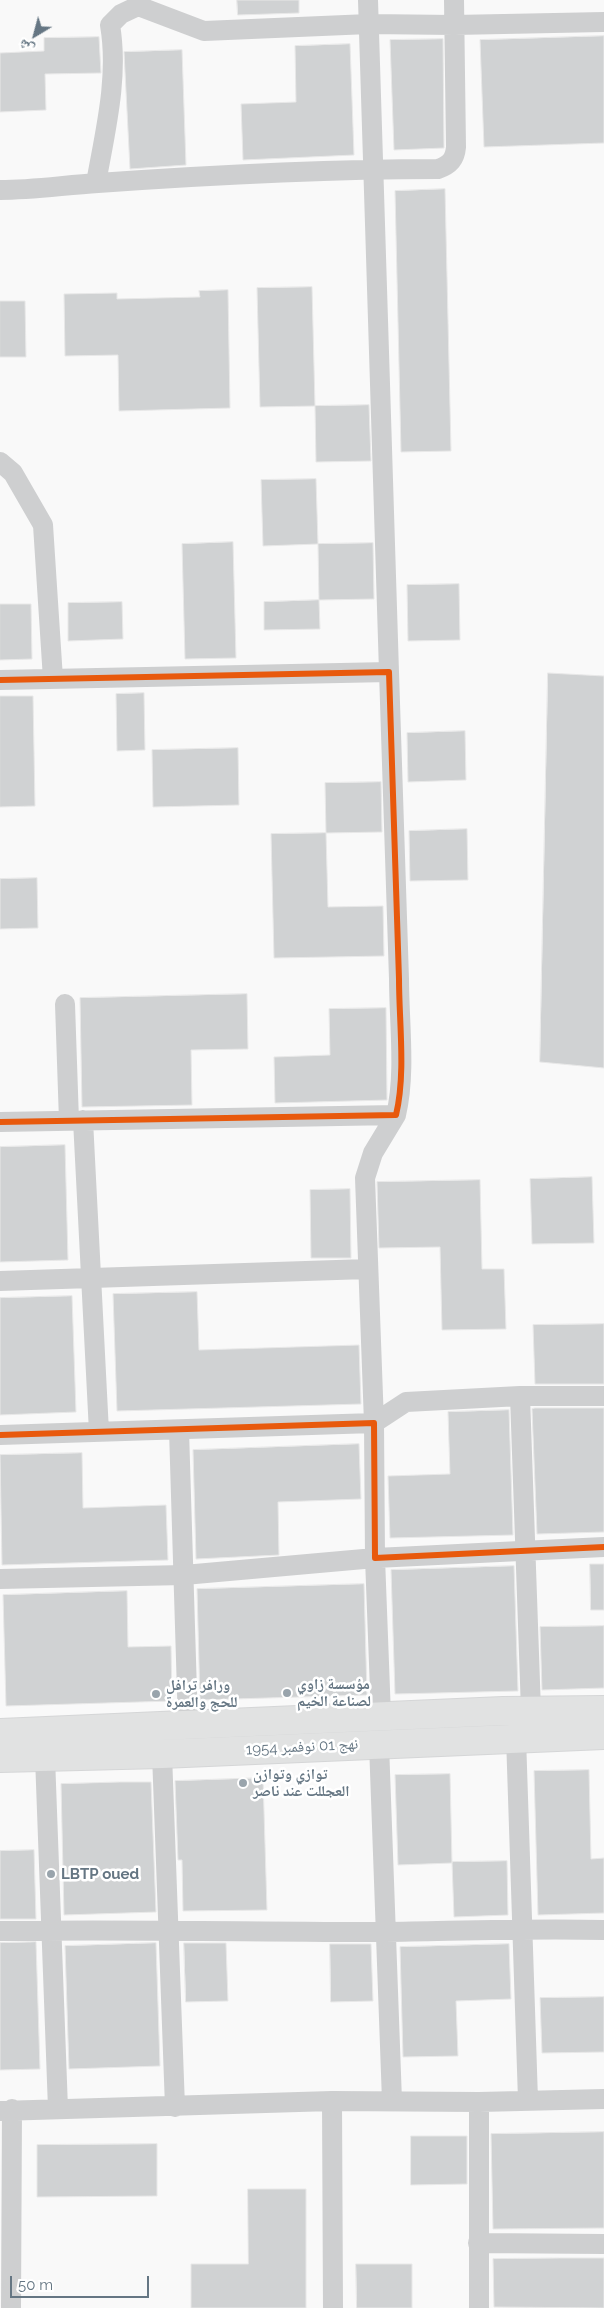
<!DOCTYPE html>
<html>
<head>
<meta charset="utf-8">
<style>
  body { margin:0 }
  #map { position:relative; width:604px; height:2308px; overflow:hidden; background:#f9f9f9; font-family:Raleway,"Noto Naskh Arabic",sans-serif }
  canvas { display:block }
  .north { position:absolute; left:10px; top:10px; width:50px; height:50px; -webkit-text-stroke:4px #fff; paint-order:stroke; rotate:217deg; font-size:14px; font-weight:700; line-height:20px; text-align:center; color:#657683 }
  .north::after { content:''; display:block; margin:auto; width:18px; height:22px; background:#657683; clip-path:polygon(50% 0,100% 100%,50% 72%,0 100%) }
  .scale { position:absolute; left:10px; top:2276px; width:139px; height:22px; box-sizing:border-box; border:2px solid #657683; border-top:0; padding-left:6px; font-size:15px; line-height:18px; white-space:nowrap; color:#657683; -webkit-text-stroke:4px #fff; paint-order:stroke }
</style>
</head>
<body>
<div id="map">
<canvas width="604" height="2308"></canvas>
<div class="north">ش</div>
<div class="scale">50 m</div>
</div>
<script>
const ctx = document.querySelector('canvas').getContext('2d');
ctx.lineJoin = 'round';
function paint(path, color) {
  ctx.fillStyle = color;
  ctx.fill(path, 'evenodd');
}
function trace(path, color, width, dash) {
  ctx.strokeStyle = color;
  ctx.lineWidth = width;
  ctx.lineCap = dash ? 'butt' : 'round';
  ctx.setLineDash(dash || []);
  ctx.stroke(path);
}
function label(font, color, halo, rows, align = 'center') {
  ctx.font = font + ' Raleway,"Noto Naskh Arabic",sans-serif';
  ctx.lineWidth = 5;
  ctx.setLineDash([]);
  ctx.textBaseline = 'middle';
  ctx.strokeStyle = halo;
  ctx.fillStyle = color;
  for (const [text, x, y, turn = 0] of rows) {
    ctx.save();
    ctx.translate(x, y);
    ctx.rotate((+turn || 0) * Math.PI / 180);
    ctx.textAlign = isNaN(turn) ? turn : align;
    if (halo) ctx.strokeText(text, 0, 0);
    ctx.fillText(text, 0, 0);
    ctx.restore();
  }
}
const building = new Path2D(`
  M237,0H299V13L238,15Z
  M604,36V143L484,147L480,40Z
  M99,37L101,73L45,74L46,110L0,112V53L44,51V38Z
  M443,39L444,148L394,150L390,40Z
  M350,44L354,155L243,160L241,104L296,102L295,46Z
  M182,50L186,165L130,169L124,52Z
  M445,189L451,451L401,452L395,191Z
  M312,287L315,406L260,407L257,288Z
  M228,290L230,408L119,411L118,355L65,356L64,294L117,293V299L200,297L199,291Z
  M0,301H25L26,357H0Z
  M369,405L371,461L316,462L315,406Z
  M316,479L318,544L263,546L261,480Z
  M233,542L236,658L185,659L182,544Z
  M373,543L374,599L319,600L318,544Z
  M459,584L460,640L408,641L407,585Z
  M319,600L320,629L264,630V602Z
  M122,602L123,639L68,641V603Z
  M0,604H31L32,659L0,660Z
  M548,673L604,676V1068L540,1062Z
  M144,693L145,750L117,751L116,694Z
  M0,696H33L35,806L0,807Z
  M465,731L466,780L408,782L407,733Z
  M238,748L239,805L153,807L152,750Z
  M381,782L382,832L326,833L325,783Z
  M467,829L468,880L410,881L409,831Z
  M326,833L328,907L383,906L384,956L274,958L271,834Z
  M37,878L38,928L0,929V879Z
  M247,994L248,1049L191,1050L192,1105L82,1107L80,998Z
  M386,1008L387,1100L275,1103L274,1057L330,1055L329,1009Z
  M65,1145L68,1260L0,1262V1147Z
  M592,1177L594,1243L532,1244L530,1179Z
  M480,1180L482,1269H504L506,1329L442,1330L440,1247L379,1248L377,1182Z
  M350,1189L351,1258H311L310,1190Z
  M197,1292L199,1350L359,1345L361,1404L117,1411L113,1294Z
  M72,1296L76,1412L0,1415V1298Z
  M604,1324V1384H535L533,1325Z
  M535,1408H604V1532L537,1534L532,1409Z
  M509,1410L513,1535L390,1538L388,1476L450,1474L448,1412Z
  M359,1444L361,1499L278,1502L279,1555L196,1559L193,1450Z
  M82,1453L83,1508L166,1505L168,1560L2,1565L0,1455Z
  M590,1564H604V1610H591Z
  M514,1566L518,1691L395,1694L391,1570Z
  M364,1584L367,1695L200,1700L197,1589Z
  M127,1591L128,1647L171,1646L172,1701L6,1706L3,1595Z
  M604,1626V1688L542,1690L540,1627Z
  M589,1770L591,1859L604,1858V1913L538,1915L534,1771Z
  M450,1774L452,1863L398,1865L395,1775Z
  M263,1778L267,1910L183,1911L182,1860H178L175,1781Z
  M120,1782H151L156,1912L64,1915L61,1784Z
  M34,1850L36,1919H0V1851Z
  M507,1861L508,1915L454,1917L452,1862Z
  M36,1942L40,2069L0,2070V1943Z
  M156,1943L160,2066L69,2069L65,1946Z
  M184,1943H226L228,2001L186,2002Z
  M330,1944H371L373,2001L331,2002Z
  M509,1944L511,1999L456,2001L458,2056L403,2057L400,1947Z
  M604,1997V2052L542,2053L540,1998Z
  M604,2132V2228L493,2229L491,2134Z
  M411,2136H467V2184L411,2185Z
  M157,2144V2196L37,2197V2145Z
  M248,2189H306V2308H191V2264H248Z
  M560,2258H604V2308L494,2307L493,2259Z
  M356,2264H412V2308H357Z`);
const street = new Path2D(`
  M368,0L389,672
  M96,183C105,132 119,77 110,25L121,14L138,6L204,31L369,24L454,25L604,22
  M0,190C33,190 65,185 98,183C211,175 325,169 438,169C450,165 455,159 456,147L454,0
  M0,462L13,473L43,525L53,679
  M0,680L389,672C393,775 396,877 399,979C399,1022 406,1073 396,1115L0,1122
  M65,1004L69,1121
  M396,1115L373,1153L365,1178L374,1423L406,1402L520,1396H604
  M83,1120L99,1432
  M0,1281L367,1269
  M520,1396L531,1711
  M179,1430L188,1725
  M0,1435L374,1423L375,1558L604,1547
  M0,1579L184,1575L375,1558L381,1716
  M516,1737L528,2100
  M379,1744L392,2101
  M162,1754L175,2107
  M45,1757L58,2109
  M0,1931C128,1929 257,1932 385,1932C458,1931 531,1928 604,1930
  M332,2101L333,2308
  M479,2102V2308
  M0,2111L332,2101L479,2102L604,2099
  M478,2243L604,2244
  M11,2308L12,2109`);
const secondary = new Path2D(`
  M0,1733L503,1711L604,1710
  M0,1758L162,1754L604,1735`);
const cycleway = new Path2D(`
  M0,680L389,672C393,775 396,877 399,979C399,1022 406,1073 396,1115L0,1122
  M0,1435L374,1423L375,1558L604,1547`);
const markers = [
  [287,1693,5,"#99a4ac"],
  [156,1694,5,"#99a4ac"],
  [243,1783,5,"#99a4ac"],
  [51,1874,5,"#99a4ac"]
];
const poiNames = [
  ["مؤسسة زاوي",297,1684],
  ["لصناعة الخيم",297,1701],
  ["ورافر ترافل",166,1685],
  ["للحج والعمرة",166,1702],
  ["توازي وتوازن",253,1774],
  ["العجللت عند ناصر",253,1791],
  ["LBTP oued",61,1874]
];
const streetNames = [
  ["نهج 01 نوفمبر 1954",302,1747,-3]
];
paint(building, '#d0d2d3');
trace(building, '#e8e8e8', 1);
trace(secondary, '#d5d6d7', 30);
trace(street, '#cecfd0', 20);
trace(secondary, '#e1e2e2', 28);
trace(cycleway, '#e8590c', 6);
for (const [x, y, r, color] of markers) {
  const dot = new Path2D();
  dot.arc(x, y, r, 0, 2 * Math.PI);
  ctx.fillStyle = color;
  ctx.fill(dot);
  trace(dot, '#fff', 2);
}
label('bold 15px', '#657683', '#fff', poiNames, 'left');
label('15px', '#657683', '#fff', streetNames);
</script>
</body>
</html>
